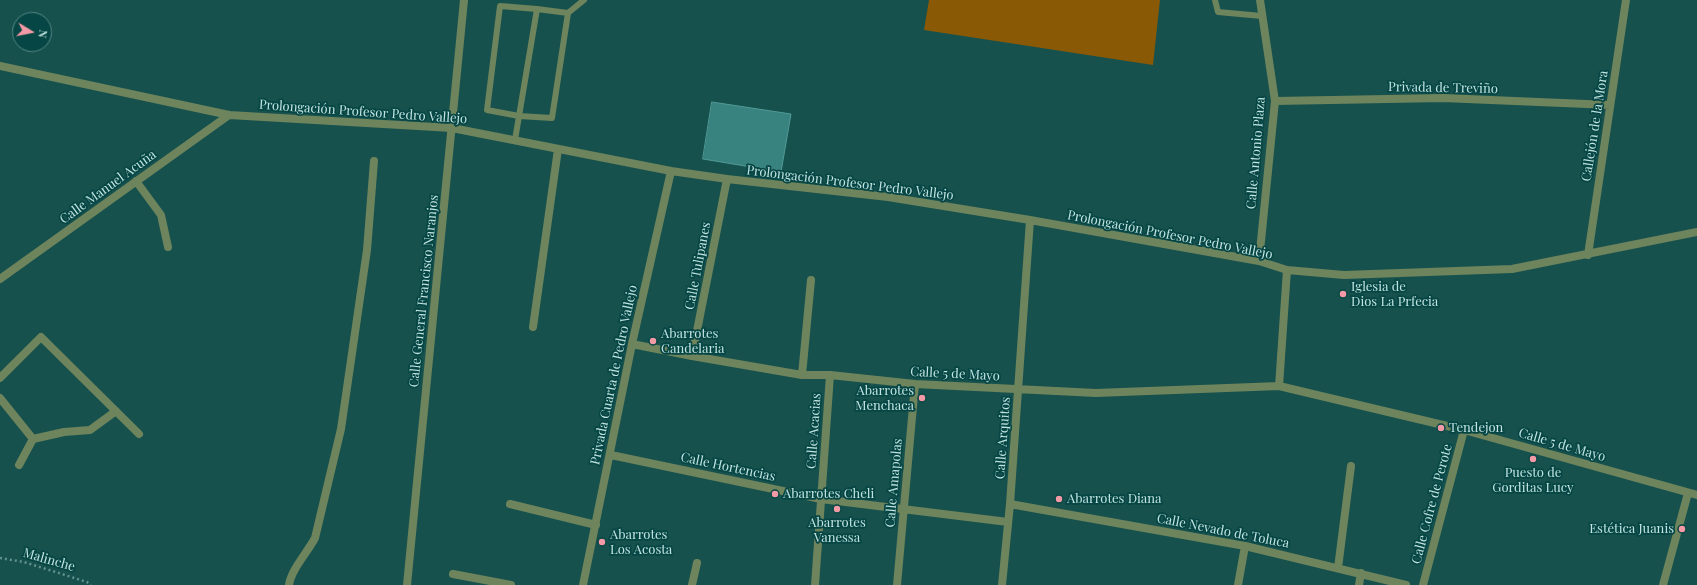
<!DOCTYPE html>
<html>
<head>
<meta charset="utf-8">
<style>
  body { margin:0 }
  #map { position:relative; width:1697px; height:585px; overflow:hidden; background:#16514e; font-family:"Playfair Display",serif }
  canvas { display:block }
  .north { position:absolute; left:12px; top:12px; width:40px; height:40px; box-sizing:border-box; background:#064644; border:1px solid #518583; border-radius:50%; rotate:100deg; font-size:11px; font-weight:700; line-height:16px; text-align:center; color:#c1e4e2 }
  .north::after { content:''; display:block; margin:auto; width:14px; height:18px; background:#f49aa6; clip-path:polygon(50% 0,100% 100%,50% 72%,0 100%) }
</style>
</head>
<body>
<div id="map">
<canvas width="1697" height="585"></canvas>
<div class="north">N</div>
</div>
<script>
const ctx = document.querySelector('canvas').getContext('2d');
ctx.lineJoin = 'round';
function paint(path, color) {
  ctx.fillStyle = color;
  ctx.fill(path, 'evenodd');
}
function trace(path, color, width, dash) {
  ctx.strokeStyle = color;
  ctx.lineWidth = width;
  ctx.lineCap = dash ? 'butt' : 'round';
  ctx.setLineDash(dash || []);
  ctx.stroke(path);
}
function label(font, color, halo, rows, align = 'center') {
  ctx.font = font + ' "Playfair Display",serif';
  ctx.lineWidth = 3.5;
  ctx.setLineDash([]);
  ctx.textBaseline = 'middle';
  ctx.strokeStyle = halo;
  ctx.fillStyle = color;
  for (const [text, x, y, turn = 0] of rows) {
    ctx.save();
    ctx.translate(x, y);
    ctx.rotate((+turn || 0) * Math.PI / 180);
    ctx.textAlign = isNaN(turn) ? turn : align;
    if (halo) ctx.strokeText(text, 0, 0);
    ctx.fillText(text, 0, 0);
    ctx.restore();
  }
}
const green = new Path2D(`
  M929,0H1160L1153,65L924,30Z`);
const building = new Path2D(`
  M712,102L791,114L781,172L703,159Z`);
const path = new Path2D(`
  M0,558L24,562L87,582L91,585`);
const lane = new Path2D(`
  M1215,0L1218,12L1262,16
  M537,9L500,6L487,110L519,116L552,118L568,13
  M515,140L537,9L568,13L584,0`);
const street = new Path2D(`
  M0,66L229,115L452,128L671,171L727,179L888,197L1030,220L1259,261L1287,270L1344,275L1512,269L1697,232
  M1275,101L1443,98L1610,105
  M136,181L161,215L168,247
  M1588,255L1626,0
  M1259,261L1275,101L1260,0
  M0,279L229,115
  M533,327L558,149
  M632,344L692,356L802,375H830L915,384L1096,393L1279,386L1464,430L1697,495
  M692,356L727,179
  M802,375L811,280
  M0,378L41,337L139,434
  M1279,386L1287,270
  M0,398L33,439
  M611,455L821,499L1008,522
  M19,465L33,439L64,432L90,430L116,411
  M510,504L596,525
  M1010,504L1245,546L1406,585
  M1338,568L1351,466
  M453,574L511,585
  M289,585C291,570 307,553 315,538L341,429L367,250L374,161
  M407,585L464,0
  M583,585L632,344L671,171
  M692,585L697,563
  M815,585L830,375
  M897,585L915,384
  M1002,585L1010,504L1030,220
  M1238,585L1245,546
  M1359,585L1361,573
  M1423,585L1464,430
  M1663,585L1688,493`);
const markers = [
  [1343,294,4,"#f49aa6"],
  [653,341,4,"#f49aa6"],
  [922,398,4,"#f49aa6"],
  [1441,428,4,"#f49aa6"],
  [1533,459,4,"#f49aa6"],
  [775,494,4,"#f49aa6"],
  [1059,499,4,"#f49aa6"],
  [837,509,4,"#f49aa6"],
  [1682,529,4,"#f49aa6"],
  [602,542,4,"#f49aa6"]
];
const streetNames = [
  ["Privada de Treviño",1443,88,1],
  ["Prolongación Profesor Pedro Vallejo",363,112,4],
  ["Callejón de la Mora",1595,126,-81],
  ["Calle Antonio Plaza",1256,153,-85],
  ["Prolongación Profesor Pedro Vallejo",850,183,7],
  ["Calle Manuel Acuña",108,187,-36],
  ["Prolongación Profesor Pedro Vallejo",1170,235,11],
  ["Calle Tulipanes",698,266,-79],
  ["Calle General Francisco Naranjos",424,291,-84],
  ["Calle 5 de Mayo",955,374,3],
  ["Privada Cuarta de Pedro Vallejo",614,375,-78],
  ["Calle Acacias",814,431,-86],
  ["Calle Arquitos",1003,438,-86],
  ["Calle 5 de Mayo",1562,445,16],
  ["Calle Hortencias",728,467,12],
  ["Calle Amapolas",894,483,-85],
  ["Calle Cofre de Perote",1432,504,-75],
  ["Calle Nevado de Toluca",1223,531,11],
  ["Malinche",49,560,16]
];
const poiNames = [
  ["Iglesia de",1351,287],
  ["Dios La Prfecia",1351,302],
  ["Abarrotes",661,334],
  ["Candelaria",661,349],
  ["Abarrotes",914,391,"right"],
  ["Menchaca",914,406,"right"],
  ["Tendejon",1449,428],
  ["Puesto de",1533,473,"center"],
  ["Gorditas Lucy",1533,488,"center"],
  ["Abarrotes Cheli",783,494],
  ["Abarrotes Diana",1067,499],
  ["Abarrotes",837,523,"center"],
  ["Vanessa",837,538,"center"],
  ["Estética Juanis",1674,529,"right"],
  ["Abarrotes",610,535],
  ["Los Acosta",610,550]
];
paint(green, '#8a5906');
paint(building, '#38827f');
trace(building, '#519a96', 1);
trace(path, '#629290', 2.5, [2, 3]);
trace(lane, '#6e845c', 6);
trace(street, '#6e845c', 8);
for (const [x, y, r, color] of markers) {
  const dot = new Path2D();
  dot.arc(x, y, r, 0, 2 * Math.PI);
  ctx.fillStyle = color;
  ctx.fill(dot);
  trace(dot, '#064644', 1.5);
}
label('13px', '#c1e4e2', '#064644', streetNames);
label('13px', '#c1e4e2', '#064644', poiNames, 'left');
</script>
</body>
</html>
